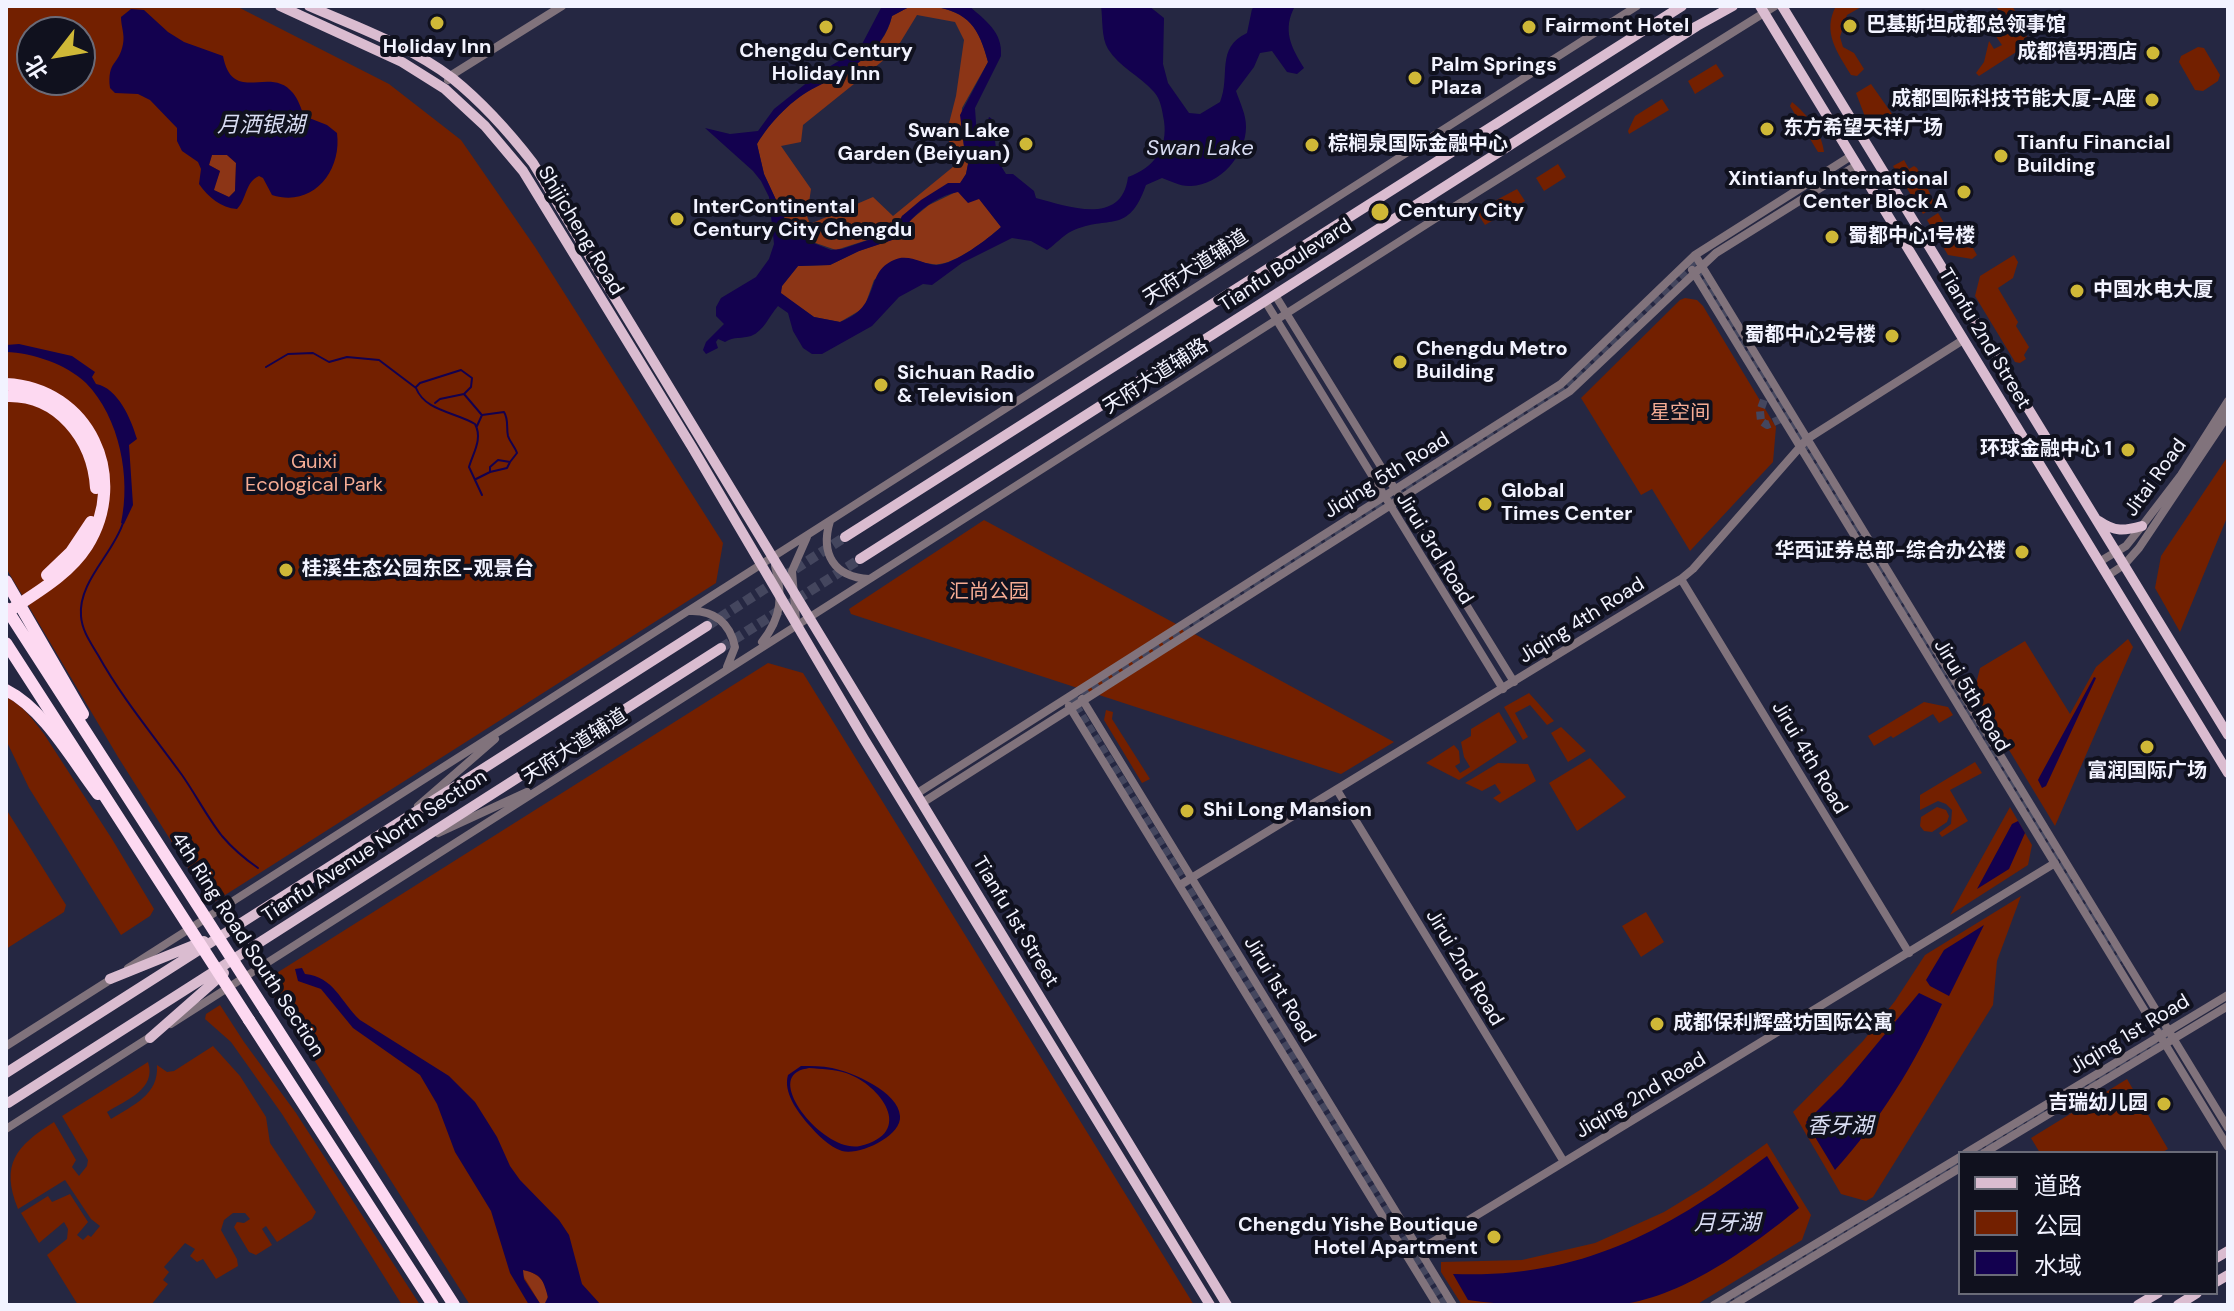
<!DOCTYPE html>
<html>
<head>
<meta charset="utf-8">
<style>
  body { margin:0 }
  #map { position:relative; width:2234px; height:1311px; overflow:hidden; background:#252742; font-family:"DM Sans","Noto Sans SC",sans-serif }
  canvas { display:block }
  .frame { position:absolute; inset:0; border:8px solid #f2f3ff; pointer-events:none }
  .legend { position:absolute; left:1958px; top:1151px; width:260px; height:144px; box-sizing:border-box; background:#10111e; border:2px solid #6a6b78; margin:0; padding:10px 14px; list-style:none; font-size:24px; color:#f2f3ff }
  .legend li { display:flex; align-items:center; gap:16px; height:40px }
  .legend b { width:40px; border:2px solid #6a6b78 }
  .north { position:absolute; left:16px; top:16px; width:80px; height:80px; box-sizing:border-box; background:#10111e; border:2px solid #6a6b78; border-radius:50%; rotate:239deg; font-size:22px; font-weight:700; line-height:32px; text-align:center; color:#f2f3ff }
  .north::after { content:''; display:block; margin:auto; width:28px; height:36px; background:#cfb837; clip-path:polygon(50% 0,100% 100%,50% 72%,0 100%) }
</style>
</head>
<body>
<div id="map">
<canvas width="2234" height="1311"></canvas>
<div class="frame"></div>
<ul class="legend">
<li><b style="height:10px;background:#dabcd0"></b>道路</li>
<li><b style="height:22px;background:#732000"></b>公园</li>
<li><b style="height:22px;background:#13014f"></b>水域</li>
</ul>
<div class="north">北</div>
</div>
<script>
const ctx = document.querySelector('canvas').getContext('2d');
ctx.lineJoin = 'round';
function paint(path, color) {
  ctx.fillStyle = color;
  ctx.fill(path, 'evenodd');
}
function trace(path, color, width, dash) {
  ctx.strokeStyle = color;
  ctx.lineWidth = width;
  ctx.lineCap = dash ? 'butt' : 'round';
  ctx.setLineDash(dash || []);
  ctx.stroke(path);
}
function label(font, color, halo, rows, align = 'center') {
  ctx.font = font + ' "DM Sans","Noto Sans SC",sans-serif';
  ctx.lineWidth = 8;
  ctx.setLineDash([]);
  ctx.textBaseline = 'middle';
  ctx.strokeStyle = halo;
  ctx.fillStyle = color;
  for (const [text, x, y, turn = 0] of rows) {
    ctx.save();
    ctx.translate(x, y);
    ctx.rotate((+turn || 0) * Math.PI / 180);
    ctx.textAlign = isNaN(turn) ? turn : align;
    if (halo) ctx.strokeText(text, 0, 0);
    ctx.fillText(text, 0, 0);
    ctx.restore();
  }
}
const green = new Path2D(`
  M6,6H236L389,84L461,140L535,247L723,543L716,583L211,904L118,757L6,568ZM32,32H80V80H32Z
  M1836,6H1863L1847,15L1840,37L1843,47L1854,53L1864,69L1857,76L1851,75C1837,52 1822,32 1836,6Z
  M1996,6H2012L2028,31L2024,47L1979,76L1976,73L1984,62L1989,41L1994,49L2002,45L1995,35L2005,23Z
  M2198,47L2204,48L2220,75L2218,81L2203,91L2195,90L2179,62L2181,56Z
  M1716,64L1724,76L1695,94L1688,81Z
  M1871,84L1897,121V125L1891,129L1867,122L1856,93Z
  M1662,99L1669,110L1629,134L1628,131L1635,116Z
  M1792,102C1808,115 1822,133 1824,152H1818L1790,106Z
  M1904,160L1909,169L1914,166L1917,168C1923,180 1931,193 1935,206L1923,214L1893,166Z
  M1558,164L1566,177L1544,191L1536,178Z
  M1517,189L1525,201L1485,225L1476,211Z
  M1938,213C1948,228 1954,248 1973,248L1977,255L1972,259L1948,255L1927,220Z
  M2014,255L2018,262L2013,278L1998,288L2018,322L2016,326L2029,347L2024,355L2026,359L2020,363L2015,362L1975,296L1980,276Z
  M1685,298L1697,300L1703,306L1776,427L1773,462L1690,551L1652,489L1641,495L1581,398L1680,300Z
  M2228,456V515L2180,632L2155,588L2161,556Z
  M984,520L1394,742L1341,774L851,614L849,609Z
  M2128,639L2133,647L2055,826L1974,692L1980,668L2025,641L2070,714L2096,667Z
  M768,663L803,673L1194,1305H470L264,981Z
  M1529,693L1554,721L1547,725L1530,705L1515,713L1528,737L1523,740L1504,707Z
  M6,697C23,705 33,720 44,734L112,839L154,909L150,916L121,935L29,788L6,740Z
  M1924,702L1948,707L1953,715L1939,723L1933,714L1893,738L1891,736L1874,746L1868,736Z
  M1106,710L1113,712L1112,719L1150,779L1142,783L1104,720Z
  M1499,712L1517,742L1459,780L1426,763L1454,745L1459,751L1460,763L1455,766L1460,773L1470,767L1464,757L1461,742L1471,736V729Z
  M1561,727L1586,751L1568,762L1551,733Z
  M1590,758L1626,797L1577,831L1549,783Z
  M1975,762L1982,773L1950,790L1968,821L1942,837L1939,833L1951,824L1952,810L1946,804L1938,801L1920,810V795Z
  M1498,763L1528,764L1536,781L1500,803L1493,798L1501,793L1495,784L1482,791L1465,783Z
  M1937,807L1946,810L1949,816L1947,822L1932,832L1924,831L1920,826L1921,817Z
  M2010,807L2032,845L2028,865L1950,915Z
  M6,809L66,905L64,912L6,949Z
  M2021,896L1997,961L1993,1005L1873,1197L1866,1201L1841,1194L1793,1112L1863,1041L1895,1001L1925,955Z
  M1646,912L1664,942L1641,957L1622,926Z
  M220,1005L244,1042L296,1113L420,1305H402L282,1114L231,1042L205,1019L206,1014Z
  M213,1046L240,1076L266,1117L270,1143L316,1212L312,1219L277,1242L266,1226L262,1229L272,1245L256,1255L249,1252L234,1227L237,1222L244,1223L250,1219L245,1213H233L224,1220L221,1230L237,1259L238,1266L216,1279L203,1259L197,1262L190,1256L195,1249L185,1243L164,1267L169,1272L163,1280L168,1284L151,1305H78L47,1255L67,1239L68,1229L64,1222L39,1243L21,1213L48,1196L52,1202L70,1194L88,1222L77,1235L83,1240L88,1235L91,1237L100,1226L91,1219L65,1180L18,1209C0,1164 16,1146 54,1122L76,1160L72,1167L79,1176L87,1166L88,1160L62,1116L148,1062C157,1089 126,1100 107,1112L111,1119C133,1105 159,1095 157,1065L167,1072L174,1071Z
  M2127,1079L2168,1149L2161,1153H2040L2031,1138Z
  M1767,1143L1811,1215L1802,1240L1696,1305H1462L1441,1272V1262L1522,1260L1595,1243L1664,1212L1705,1187Z`);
const forest = new Path2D(`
  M932,6C970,13 978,26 988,62L962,108L961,125L964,148L969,159L966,174L961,183L902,216L897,227L886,234L836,250L801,238L790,230L764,174L757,144C770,122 793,98 816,87C847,71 884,53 892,16L909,7ZM917,15L955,22L964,40L956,96L946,135L959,162L893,216L873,197L810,224L807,216L811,189L781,146L801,142L803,125L895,51Z
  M212,155H227L236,163L235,191L229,197L213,190L220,171L209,165Z
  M958,191L979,198L1001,227C988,239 951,268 932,264C924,263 915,260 907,258L874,280L864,308L840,322L814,317L780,293L782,286L798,266L830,265L859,251L901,237L908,222L929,205Z
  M523,1270C540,1273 550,1285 547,1304L541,1305L521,1272Z`);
const water = new Path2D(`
  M882,6H917L909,7L892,16C883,53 848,71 816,87C793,98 770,122 757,144L764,174L790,230L801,238L831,250L842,249L886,234L897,227L902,216L921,200L948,183H960L966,174L969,159L965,153L960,115L988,62C979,28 969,12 932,6H969C985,20 1003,32 1001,56L975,108L977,138L982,139L989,117L992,119L996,148L993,153L1006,174H1013L1034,191L1036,198C1069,207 1122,226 1128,177C1154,168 1168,148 1164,121C1162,110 1161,100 1154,92C1140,76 1119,67 1108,49C1101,37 1103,20 1101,6H1149L1164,18L1163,64L1168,83L1189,113L1200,114L1220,102C1231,76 1215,48 1247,33L1252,9L1256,6H1295C1282,30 1291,47 1304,68L1297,74L1287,72L1272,51L1260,53L1254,67L1236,91C1240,103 1246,114 1246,127C1246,155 1220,185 1191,186C1181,187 1171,181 1162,178L1146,185C1128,236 1109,214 1072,231C1063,235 1055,245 1047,250L1031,241L1012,238L962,263L932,285L923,284L899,297L872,326L822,354H812L803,348L793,331L788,313L778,306C769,316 764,331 751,336C742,339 734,336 725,342L718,339L716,342L718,348L706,354L703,350L706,342L724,324L716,316V307L721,298L756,277L769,259L774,244L769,197L761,181L753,171L705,128L730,134L758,131L774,109L819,73L860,48ZM958,192L968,203L979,199L1001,227C988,239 955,264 937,265C923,265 909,253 894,260C863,273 883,306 840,322L814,317L781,293L782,286L798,266L830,265L859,251L901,237C905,231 907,224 911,220C923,207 941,195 958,192Z
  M131,9L144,10L168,32L184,42L223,56C233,106 270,64 293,93C298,99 301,108 304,116L327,125L337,133C342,172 312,208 272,195L263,178L259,176C245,182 247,199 237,209C221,208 208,197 199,184L201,169L198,162L182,151L177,141V128L150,100L138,94L115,93L110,88C107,60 119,66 123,44C125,34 121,27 121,17ZM212,155H227L236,163L235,191L229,197L214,190L220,171L209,165Z
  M19,344L72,356L95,372L92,377L96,384C118,388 131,419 137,439L129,445L133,505L124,524L121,523C131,478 120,418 86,383C66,364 33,353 6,352V345Z
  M2094,677L2096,678L2046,786L2042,788L2038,780L2040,776Z
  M2018,821L2025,833L2009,869L1977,889L2012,824Z
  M1984,925L1949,996L1930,986L1926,980L1944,950Z
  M302,968L305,974C334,977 340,1001 360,1020L449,1076L475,1102L497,1137L510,1166L520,1180L559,1220L569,1235L582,1284L601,1305H544L548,1297C543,1279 541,1274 523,1270L524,1279L541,1305H529L510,1273L491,1211L455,1152L437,1104L420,1075L353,1028L321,989L298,981L295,969Z
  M1919,993L1942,1004C1914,1065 1881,1119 1835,1170L1806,1122L1842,1086Z
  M801,1066C811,1066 822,1066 832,1068C852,1072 899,1092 900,1116C902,1136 859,1156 842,1151C829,1147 817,1134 808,1124C797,1111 783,1092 788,1075ZM809,1068C821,1069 834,1069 846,1073C881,1085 916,1133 860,1146C826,1153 771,1087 797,1072C801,1069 805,1069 809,1068Z
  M1767,1156L1799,1208C1750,1248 1680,1299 1616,1305C1601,1306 1587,1305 1572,1305C1537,1305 1503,1305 1468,1300L1453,1274C1581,1279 1667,1231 1767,1156Z`);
const stream = new Path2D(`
  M266,367L288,354L313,353L329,362L347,357L379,360L416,388C425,411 455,412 475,424C483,439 473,453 469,467L482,495
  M416,387L420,383L461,370L472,378L471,387L464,394
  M435,403L440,399L464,394L481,414
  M477,426L482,415L504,412C509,420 506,427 508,436C510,442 515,447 517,453L510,462
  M476,479L490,472L507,468L510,462L498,460L490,467V472
  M123,523C113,554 78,582 81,616C82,631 91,643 98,655C122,698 153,735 182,775C196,795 207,817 222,836C233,849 245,859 258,868`);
const minorTunnel = new Path2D(`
  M1764,400L1760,411L1761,421L1767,425L1787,416
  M1976,1153L2168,1037L2162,1028
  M1445,1305L1073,701L1563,390L1695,265L2124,965
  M1724,1305L1960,1162`);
const majorTunnel = new Path2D(`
  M707,626L845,537
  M721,648L860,559`);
const minor = new Path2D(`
  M448,80L450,76L562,6
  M1695,255L2228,1128
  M1692,270L2228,1147
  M1275,295L1514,682
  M1265,301L1503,689
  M830,521C820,554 834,577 869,579
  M2099,562L2126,546L2142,526L2181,475L2228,401
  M2107,576L2124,565L2139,548L2228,415
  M1681,579L1909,953
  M690,611C714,610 730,623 735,647L727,667
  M796,620L792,571L807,537
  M762,642C782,617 783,596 775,566
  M1082,699L1453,1305
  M1069,706L1437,1305
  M1337,790L1564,1162
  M916,794L1561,384L1695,255L1851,156
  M922,803L1570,391L1716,253L1857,165
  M418,806L495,739
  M438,833L527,792
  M1180,885L1681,579L1693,569L1807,439L1963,340
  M128,968L1637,6
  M171,1024L1452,208L1775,6
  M6,1046L113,978
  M6,1129L153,1035
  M1966,1153L2228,995
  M1984,1153L2228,1006
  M1408,1257L2055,863
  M1714,1305L1960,1157
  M1733,1305L1960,1168`);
const major = new Path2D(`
  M280,6L402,62L445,89L485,126L523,171L692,447L864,739L1210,1305
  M309,6C357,27 410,46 452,78C483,103 509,132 533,163L1227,1305
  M1760,6L2228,773
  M1782,6L2228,735
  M2099,521C2115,532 2124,531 2142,526
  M845,537L1682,6
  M860,559L1697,26L1733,6
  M110,979L204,941
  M150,1038L224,973
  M6,1073L707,626
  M8,1103L721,648
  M2216,1258L2228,1251
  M2216,1282L2228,1275
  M2138,1305L2158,1293
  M2178,1305L2197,1293`);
const highway = new Path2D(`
  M6,384C89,388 130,477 87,546C69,574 39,591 12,609
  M6,396C58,394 93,439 96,488
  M47,575L71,552L91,522
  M6,690C44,709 72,760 98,794
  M265,1010L454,1305
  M249,1020L433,1305`);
const highwayBridge = new Path2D(`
  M6,581L83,714
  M6,608L265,1010
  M6,643L249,1020`);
const markers = [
  [437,23,8,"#cfb837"],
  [1850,26,8,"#cfb837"],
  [826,27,8,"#cfb837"],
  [1529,27,8,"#cfb837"],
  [2153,53,8,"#cfb837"],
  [1415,78,8,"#cfb837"],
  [2152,100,8,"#cfb837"],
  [1767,129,8,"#cfb837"],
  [1026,144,8,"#cfb837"],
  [1312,145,8,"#cfb837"],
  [2001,156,8,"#cfb837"],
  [1964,192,8,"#cfb837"],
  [1380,212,10,"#cfb837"],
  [677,219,8,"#cfb837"],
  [1832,237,8,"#cfb837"],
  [2077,291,8,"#cfb837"],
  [1892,336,8,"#cfb837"],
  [1400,362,8,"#cfb837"],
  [881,385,8,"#cfb837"],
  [2128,450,8,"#cfb837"],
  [1485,504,8,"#cfb837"],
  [2022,552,8,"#cfb837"],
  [286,570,8,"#cfb837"],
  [2147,747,8,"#cfb837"],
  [1187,811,8,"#cfb837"],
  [1657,1024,8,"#cfb837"],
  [2164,1104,8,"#cfb837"],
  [1494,1237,8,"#cfb837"]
];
const poiNames = [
  ["巴基斯坦成都总领事馆",1866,26],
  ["Fairmont Hotel",1545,27],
  ["Holiday Inn",437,48,"center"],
  ["Chengdu Century",826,52,"center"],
  ["Holiday Inn",826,75,"center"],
  ["成都禧玥酒店",2137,53,"right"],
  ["Palm Springs",1431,66],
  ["Plaza",1431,89],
  ["成都国际科技节能大厦-A座",2136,100,"right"],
  ["东方希望天祥广场",1783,129],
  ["Swan Lake",1010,132,"right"],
  ["Garden (Beiyuan)",1010,155,"right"],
  ["Tianfu Financial",2017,144],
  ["Building",2017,167],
  ["棕榈泉国际金融中心",1328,145],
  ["Xintianfu International",1948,180,"right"],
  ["Center Block A",1948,203,"right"],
  ["InterContinental",693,208],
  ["Century City Chengdu",693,231],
  ["Century City",1398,212],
  ["蜀都中心1号楼",1848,237],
  ["中国水电大厦",2093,291],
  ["蜀都中心2号楼",1876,336,"right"],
  ["Chengdu Metro",1416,350],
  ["Building",1416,373],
  ["Sichuan Radio",897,374],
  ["& Television",897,397],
  ["环球金融中心 1",2112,450,"right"],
  ["Global",1501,492],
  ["Times Center",1501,515],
  ["华西证券总部-综合办公楼",2006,552,"right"],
  ["桂溪生态公园东区-观景台",302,570],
  ["富润国际广场",2147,772,"center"],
  ["Shi Long Mansion",1203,811],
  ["成都保利辉盛坊国际公寓",1673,1024],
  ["吉瑞幼儿园",2148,1104,"right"],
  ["Chengdu Yishe Boutique",1478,1226,"right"],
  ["Hotel Apartment",1478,1249,"right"]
];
const streetNames = [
  ["Shijicheng Road",580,231,59],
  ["Tianfu Boulevard",1286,266,-33],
  ["天府大道辅道",1196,268,-33],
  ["Tianfu 2nd Street",1984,339,59],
  ["天府大道辅路",1156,377,-33],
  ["Jiqing 5th Road",1387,476,-32],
  ["Jitai Road",2156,478,-54],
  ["Jirui 3rd Road",1434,549,58],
  ["Jiqing 4th Road",1582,621,-32],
  ["Jirui 5th Road",1971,696,59],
  ["天府大道辅道",575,747,-33],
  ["Jirui 4th Road",1809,758,59],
  ["Tianfu Avenue North Section",375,847,-33],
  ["Tianfu 1st Street",1015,922,59],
  ["4th Ring Road South Section",247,945,57],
  ["Jirui 2nd Road",1464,968,59],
  ["Jirui 1st Road",1279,990,59],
  ["Jiqing 1st Road",2130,1035,-31],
  ["Jiqing 2nd Road",1641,1096,-31]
];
const parkNames = [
  ["星空间",1680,414],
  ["Guixi",314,463],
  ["Ecological Park",314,486],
  ["汇尚公园",989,593]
];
const waterNames = [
  ["月洒银湖",261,126],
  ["Swan Lake",1200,149],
  ["香牙湖",1840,1127],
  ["月牙湖",1727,1224]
];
paint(green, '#732000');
paint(forest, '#8c3516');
paint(water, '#13014f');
trace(stream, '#13014f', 2);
trace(minorTunnel, '#44465e', 8, [8, 4]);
trace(majorTunnel, '#44465e', 10, [10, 5]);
trace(minor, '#81737c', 8);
trace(major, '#dabcd0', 10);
trace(highway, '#fdd9f1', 12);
trace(highwayBridge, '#fdd9f1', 12);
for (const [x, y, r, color] of markers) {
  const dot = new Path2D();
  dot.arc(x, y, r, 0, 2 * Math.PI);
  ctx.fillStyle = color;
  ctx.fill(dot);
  trace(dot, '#10111e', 3);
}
label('bold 20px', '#f2f3ff', '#10111e', poiNames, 'left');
label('20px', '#f2f3ff', '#10111e', streetNames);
label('20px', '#f6ac94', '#10111e', parkNames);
label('italic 22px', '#d8dcf2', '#10111e', waterNames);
</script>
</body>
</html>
